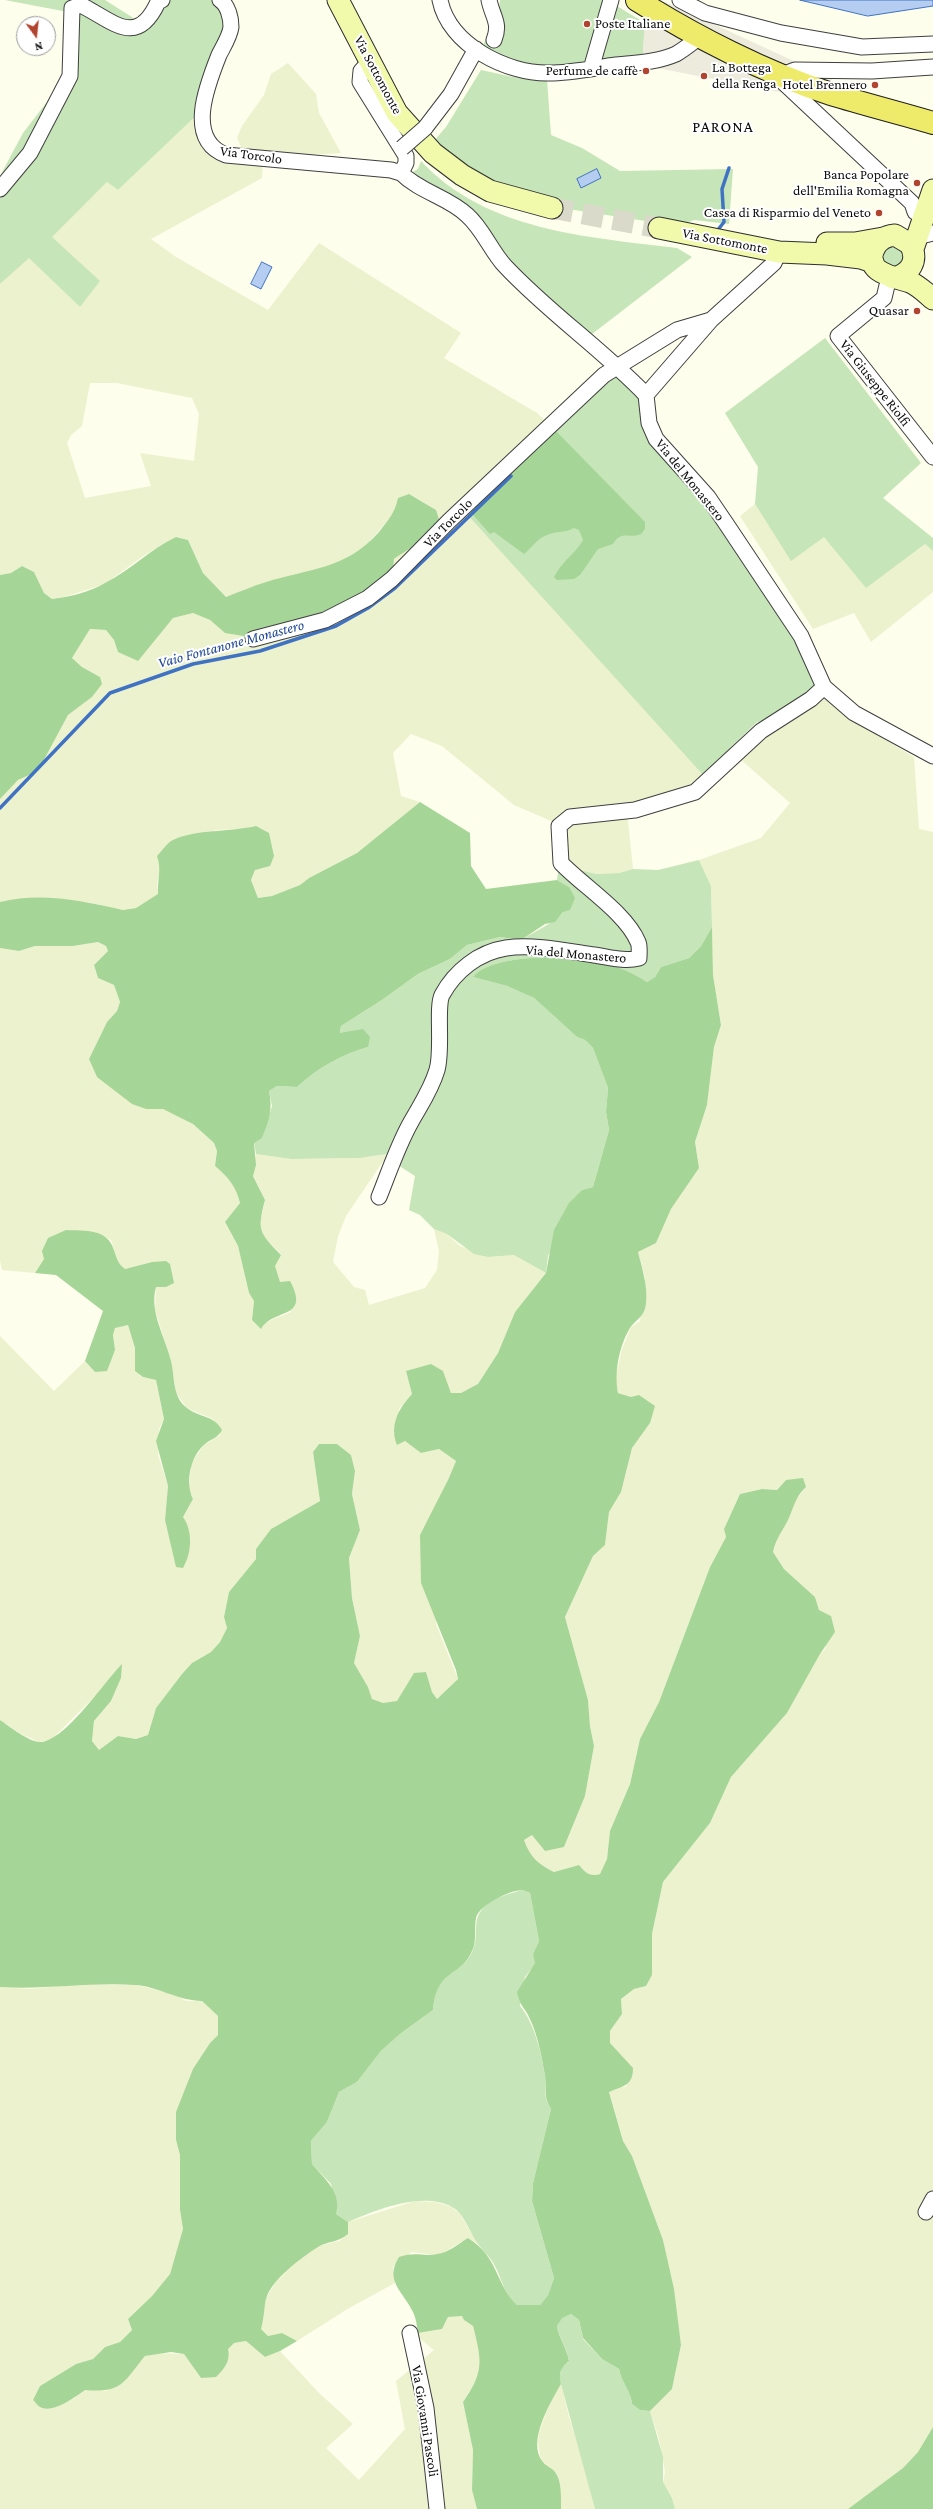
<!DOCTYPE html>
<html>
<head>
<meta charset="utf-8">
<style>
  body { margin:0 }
  #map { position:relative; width:933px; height:2509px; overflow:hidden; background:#fdfeeb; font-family:"Crimson Pro",serif }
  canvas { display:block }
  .north { position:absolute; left:16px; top:16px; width:40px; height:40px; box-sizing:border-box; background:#fff; border:1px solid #9e9e9e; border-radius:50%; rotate:165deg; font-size:11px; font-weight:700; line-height:16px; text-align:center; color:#0c0c0c }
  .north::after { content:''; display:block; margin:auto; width:14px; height:18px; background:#b1442e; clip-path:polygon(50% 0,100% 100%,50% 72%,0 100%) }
</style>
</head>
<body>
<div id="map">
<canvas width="933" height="2509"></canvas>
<div class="north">N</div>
</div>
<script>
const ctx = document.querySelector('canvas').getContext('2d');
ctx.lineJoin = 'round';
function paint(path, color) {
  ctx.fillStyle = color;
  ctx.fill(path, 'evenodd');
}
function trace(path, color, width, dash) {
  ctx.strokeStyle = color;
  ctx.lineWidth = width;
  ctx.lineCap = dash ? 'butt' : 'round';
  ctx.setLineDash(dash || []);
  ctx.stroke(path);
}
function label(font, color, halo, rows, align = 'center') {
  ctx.font = font + ' "Crimson Pro",serif';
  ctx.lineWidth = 4;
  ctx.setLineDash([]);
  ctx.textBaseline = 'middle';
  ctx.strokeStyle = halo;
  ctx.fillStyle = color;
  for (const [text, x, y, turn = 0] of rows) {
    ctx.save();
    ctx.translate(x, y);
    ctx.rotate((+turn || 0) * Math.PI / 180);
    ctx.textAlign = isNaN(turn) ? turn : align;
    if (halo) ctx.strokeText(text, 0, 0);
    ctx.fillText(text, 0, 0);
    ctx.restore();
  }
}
const farmland = new Path2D(`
  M288,63L316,94L319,113L341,153L263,158L262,178L151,239L176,257L268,310L319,243L461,333L444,358L537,413L551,426L713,781L627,812L633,869L619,873L596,874L579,871L559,865L565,827L514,805L442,746L411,734L393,753L401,796L420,802L357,853L309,878L300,885L272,896L258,898L251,880L255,870L256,826L240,829L215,830L162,867L157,883L158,895L136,908L123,910L86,902H0V799L18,780L38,771L68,715L92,697L100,677L82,667L72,658L90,629L106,630L114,640L118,652L156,636L173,618L193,613L210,620L225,633L306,622L325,611L376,594L392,581L394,559L410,547L429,538L436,510L409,494L398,498L395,512L365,547L348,558L328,567L266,582L226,597L203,573L188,540L176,537L143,556L105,584L64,597L52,599L44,593L34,572L22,566L11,573L0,575V284L29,257L80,307L99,281L51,237L107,182L118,190L201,111L213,140L224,155L240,165L246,158L237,138L242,126L264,95L271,74ZM90,383H117L192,398L199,414L194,461L140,453L151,486L85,498L67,443L71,435L82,426Z
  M755,504L791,560L824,536L866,587L925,544L933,551V592L871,642L854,613L813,629L740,516Z
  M826,696L855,722L914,757L919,829L933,832V2427L918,2452L903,2468L848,2509H675L672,2498L663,2482L665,2472L659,2439L650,2411L672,2389L681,2345L663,2240L632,2156L623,2141L609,2091L627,2086L619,2055L610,2043V2031L622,2014L621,1999L634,1989L646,1986L652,1975V1934L663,1882L710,1823L731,1777L787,1713L820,1654L825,1649L831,1616L819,1610L815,1597L784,1569L773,1552L776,1537L787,1520L793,1503L806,1487L786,1480L777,1490L762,1489L740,1494L724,1529L726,1537L710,1567L659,1702L640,1739L630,1784L610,1831L607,1859L600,1874L592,1876L585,1873L579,1865L554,1872L542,1866L529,1855L524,1840L532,1835L564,1847L585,1796L594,1746L590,1726L588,1700L565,1617L593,1556L605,1545L609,1512L621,1492L632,1448L650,1423L631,1397L618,1393L615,1380L622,1349L631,1327L640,1321L645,1277L638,1252L656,1243L671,1209L699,1168L695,1142L707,1105L714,1047L721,1025L713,975L711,886L699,860L761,838L790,803L739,758L764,734Z
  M98,942L106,946L108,951L94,965L98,978L114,985L120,1002L117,1011L107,1022L89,1059L146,1109H163L179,1116L193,1124L214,1143L217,1151L215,1166L226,1175L236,1188L240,1203L225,1223L238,1246L249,1293L254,1301L252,1320L261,1328L264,1323L291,1312L274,1266L281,1254L264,1238L261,1229V1218L265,1200L253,1175L256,1154L291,1159L360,1158L388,1154L346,1216L338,1236L333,1262L354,1287L365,1290L369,1305L425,1288L437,1270L439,1251L434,1229L447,1234L460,1246L488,1257L514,1255L546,1273L515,1312L498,1353L478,1385L461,1393H451L443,1371H406L412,1394L399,1409L397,1445L405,1441L421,1453L439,1449L456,1461L448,1480L436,1624L458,1679L437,1699L432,1692L426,1672L414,1674L397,1702L383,1703L372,1700L368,1687L354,1663L360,1636L352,1598L349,1558L360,1530L352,1494L355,1471L351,1455L337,1444H319L313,1452L320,1501L271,1529L256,1549V1559L229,1592L224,1617L227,1628L220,1642L211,1652L192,1663L182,1674L156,1708L148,1735L136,1739L118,1736L99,1750L92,1741L94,1721L111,1701L121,1678L96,1695L52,1739L39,1742L19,1733L0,1720V1336L54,1391L85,1361L95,1372L115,1351L113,1335L115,1327L128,1325L135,1348V1371L143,1377L156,1380L164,1419L159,1429L158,1455L168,1486L165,1520L190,1546L183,1517L193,1499L189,1491L191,1463L204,1445L220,1435L213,1419L187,1408L176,1393L171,1361L155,1310L156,1287L152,1262L125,1269L119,1265L111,1240L94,1232L44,1259L35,1273L2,1270L0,1260V948L19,951L35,946H73Z
  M79,1984L137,1985L174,1994L186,2001H202L218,2016V2035L210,2043L176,2140L180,2155V2210L183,2229L170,2274L152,2296L128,2319L132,2330L120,2342L105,2347L93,2359L76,2364L40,2386L33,2400L40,2407L60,2405L75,2398L85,2389L106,2391L124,2381L145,2356L155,2353L184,2354L201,2378L233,2343L246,2341L265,2357L280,2351L318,2392L353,2424L326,2448L359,2480L405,2429L396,2381L434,2350L419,2338L418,2333L442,2329L448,2317L463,2315L464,2320L473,2326L479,2348L480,2374L463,2402L473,2450L472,2490L477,2509H0V1987L30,1989Z
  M415,2201L435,2202L452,2207L460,2214L478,2244L468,2238L443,2253L435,2255L412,2252L393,2267L395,2283L349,2308L297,2341L282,2333L268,2336L261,2329L266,2298L275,2283L298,2260L319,2246L339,2241L348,2234V2222Z
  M561,2384L569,2417L584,2463L595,2509H561L560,2489L556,2473L543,2462L540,2456L538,2443L539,2432L548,2408Z`);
const green = new Path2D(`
  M5,0H105L138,21L156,0H230L238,12L239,24L226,49L201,111L118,190L107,182L52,237L100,281L80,307L29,258L0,284V176L23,133L66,77L68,12Z
  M500,0H607L645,23L643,55C585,64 537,77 482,48L499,8Z
  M481,70L513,77L547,80L551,135L582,148L620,171L733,169L729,224L694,220L678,226L555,207L470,174L434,141L446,127Z
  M421,161C486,231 587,237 677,248L692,257L583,341L472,222L411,173L418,169Z
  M882,242L911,251L893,274L876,253Z
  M825,338L921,463L883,498L933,538V551L925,544L866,588L824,537L791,561L755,504L758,467L725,413Z
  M619,373L638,393L654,437L759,576L817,680L812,692L767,721L757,722L731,747L729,753L705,777L466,513L562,417Z
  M699,860L711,886L712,927L701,946L689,958L661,967L655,977L647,982C630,970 608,963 588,959C563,955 489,955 473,977L507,986L534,998L577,1037L585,1040L593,1048L608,1088L606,1112L609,1130L593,1187L582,1190L548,1256L546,1273L514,1255L488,1257L474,1254L447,1234L434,1229L420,1215L409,1210L415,1176L401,1167L383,1162L387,1154L360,1158L291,1159L256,1154L254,1142L262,1138L272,1106L269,1091L277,1086L297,1087C318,1068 340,1055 368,1047L340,1034L341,1026L382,1000L418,974L450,959L467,945L500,937L521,940C532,933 558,921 563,912C567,905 567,895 569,887L557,880L559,865L596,874L619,873L633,869L658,870Z
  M521,1890L530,1893L539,1941L533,1954L536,1963L525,1977L520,2006C535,2024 541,2052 545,2076C547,2092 542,2093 551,2109L533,2183L532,2201L554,2278L548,2295L540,2305H517C501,2290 503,2278 492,2261C488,2255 482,2250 478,2244C470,2233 464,2213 452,2207C421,2191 377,2210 348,2222L336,2214L331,2184L312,2164L311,2141L327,2122L339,2092L357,2082L381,2051L400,2034L433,2010C438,1966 458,1980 472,1952C481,1934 469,1920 487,1904C494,1897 511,1894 521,1890Z
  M571,2314L579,2320L583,2339L602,2359L619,2369C621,2382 631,2391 632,2404L640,2410L650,2411L663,2457V2482L672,2498L675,2509H595L559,2377L562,2368L569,2361C567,2347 559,2339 557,2326L562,2317Z`);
const forest = new Path2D(`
  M551,426L645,522V529L641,534C628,539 621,530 613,544L598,549L580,575L574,579L557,580L554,577C562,561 575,554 583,540L579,530L574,528C565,533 556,531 547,535C536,539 532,548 524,554L494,532L490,534L467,508Z
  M409,494L436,510L441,525C427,542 412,546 394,559L392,581L376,594L325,611L307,622L250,637L225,633L210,620L193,613L173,618L138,661L118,652L114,640L106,630L90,629L72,658L82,667L100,677L102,684L92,697L68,715L38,771L18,780L0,799V575L11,573L22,566L34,572L44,593L52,599C69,597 90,592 105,583C131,570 150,549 176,537L188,540L203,573L226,597C239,592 253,586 266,582C311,568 345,570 379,532C388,520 395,513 398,498Z
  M420,802L470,833L471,866L486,889L557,880L569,887L575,898L570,910L563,912L555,922L545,924L521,940L500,937L467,945L450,959L418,974L382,1000L341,1026L340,1033L363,1029L370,1037L368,1047C340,1055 318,1068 297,1087L277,1086L269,1091C273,1109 269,1121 262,1138L254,1143L256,1165L253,1176L265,1200C257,1230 259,1233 281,1255L275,1266L280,1282L290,1281C311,1320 273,1308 261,1329L252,1320L254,1301L249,1293L238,1246L225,1222L240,1203C236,1186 228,1177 215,1166L217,1151L214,1143L193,1124L163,1109H146L132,1104L97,1077L89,1059L107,1022L117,1011L120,1002L114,985L98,978L94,965L108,951L106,946L98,942L73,946H35L19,951L0,948V902C42,892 81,901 123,910L136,908L158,894C157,880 162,870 157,856C162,851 167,843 173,840C196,829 231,832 256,826L269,833L274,856L270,866L255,870L251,880L258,898L272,896L300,885L309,878L357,853Z
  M712,927L713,975L721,1025L714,1047L707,1105L695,1142L699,1168L671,1209L656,1243L638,1252C642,1268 648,1286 646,1303C645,1317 635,1320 630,1328C619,1346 614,1373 618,1393L631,1397L639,1395L655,1406L650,1423L632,1448L621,1492L609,1512L605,1545L593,1556L565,1617L588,1700L590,1726L594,1746L585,1796L564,1847L545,1851L532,1835L524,1840C530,1857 538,1864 554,1872L579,1865C586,1873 589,1877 600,1874L607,1859L610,1831L630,1784L640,1739L659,1702L710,1567L726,1537L724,1529L740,1494L762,1489L777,1490L786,1480L803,1478L806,1487C795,1497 794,1507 788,1520C782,1532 776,1538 773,1552L784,1569L815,1597L819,1610L831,1616L835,1632L820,1654L787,1713L731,1777L710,1823L663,1882L652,1934V1975L646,1986L634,1989L621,1999L622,2014L610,2031V2043L633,2068C633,2086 623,2086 609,2092L623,2141L632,2156L663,2240L674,2289L681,2345L672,2389L650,2411L640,2410L632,2404C631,2391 621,2382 619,2369L602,2359L583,2338L579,2320L571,2314L562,2318L557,2326C559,2339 567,2348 569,2361C561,2368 558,2373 561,2384C551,2402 526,2442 543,2462C546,2466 552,2468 555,2472C562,2481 561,2498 561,2509H477L472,2490L473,2450L463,2402C484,2372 482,2361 473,2326L464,2320L462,2316L448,2317L442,2329L418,2333C417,2326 416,2318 413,2312C403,2291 384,2281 399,2257C416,2251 423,2257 437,2254C448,2253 458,2244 468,2238C499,2257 495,2284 517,2305H540L548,2295L554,2278L532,2201L533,2183L551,2109C543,2095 547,2091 545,2076C542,2058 538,2036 530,2019C525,2007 520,2007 517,1992L535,1963L533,1954L539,1941L530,1893C528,1892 524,1891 522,1890C510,1890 479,1905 476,1918C474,1928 477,1942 472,1951C459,1980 438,1966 433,2010L400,2034L381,2051L357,2082L339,2092L327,2122L311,2141L312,2164C325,2179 342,2193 336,2214L348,2222V2234C337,2243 328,2241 318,2247C302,2257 271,2280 266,2299C264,2308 264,2319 261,2329L268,2336L282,2333L297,2341L280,2351L265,2357L246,2341L234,2343L228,2349C231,2361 224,2369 216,2377L201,2378L184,2354L171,2352L145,2356C123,2383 122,2393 85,2390C75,2397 53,2414 40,2407C38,2406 35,2402 33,2400L40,2386L76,2364L93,2359L105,2347L120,2342L132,2330L128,2319L152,2296L170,2274L183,2229L180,2210V2155L176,2140V2112L193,2069L210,2043L218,2035V2016L202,2001C179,2001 157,1986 135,1985C89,1982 45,1990 0,1987V1720C9,1726 30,1743 41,1742C66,1740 104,1682 122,1664L121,1678L111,1701L94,1721L92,1741L99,1750L118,1736L136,1739L148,1735L156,1708L182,1674L192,1663L211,1652L220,1642L227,1628L224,1617L229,1592L256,1559V1549L271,1529L320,1501L313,1452L319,1444H337L351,1455L355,1471L352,1494L360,1530L349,1558L352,1598L360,1636L354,1663L368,1687L372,1699L383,1703L397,1701L414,1673L426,1672L432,1692L437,1699L458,1679L456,1670L421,1583L420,1535L448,1480L456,1461L439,1449L421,1453L405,1441L397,1445C389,1425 399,1408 412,1394L406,1371L431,1364L443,1371L451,1393H461L478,1384L498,1353L515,1312L546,1273L554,1230L569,1203L582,1190L593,1187L609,1130L606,1112L608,1088L593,1048L585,1040L577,1037L534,998L507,986L473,977C489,955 562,955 588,959C608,963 630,970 647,982L655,977L661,967L689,958L701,946Z
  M66,1230C85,1231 107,1228 114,1250C117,1259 118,1264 125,1269L152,1262L166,1261L170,1264L174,1283L166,1287H156C149,1312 165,1336 171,1361C175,1377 172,1397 187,1408C200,1418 214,1415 222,1430C218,1438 211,1439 205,1444C190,1456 185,1483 193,1499L183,1517C193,1531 192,1553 183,1568L176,1567L165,1520L168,1486L156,1441L164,1419L156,1380L143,1377L135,1371V1348L128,1325L115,1328L113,1335L115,1350L107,1371L95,1372L85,1361L103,1311L56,1275L35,1273L44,1259L42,1251L48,1238Z
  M933,2427V2509H848L903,2468L918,2452Z`);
const plaza = new Path2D(`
  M646,0H661L833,79L805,97L642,65Z`);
const water = new Path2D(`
  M800,0H933V6L868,16Z
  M597,169L601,178L581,188L577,179Z
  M262,262L272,267L261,289L251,284Z`);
const stream = new Path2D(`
  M717,231L724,222L722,189L729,168
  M0,808L110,693L193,664L260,651L336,626L368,608L395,588L511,476`);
const secondaryTunnel = new Path2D(`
  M552,208L659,228`);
const street = new Path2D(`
  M220,0C228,5 231,18 231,27C230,36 223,47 219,55C207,85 185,140 226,155L391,170L401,173L406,163V156L360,82L361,71L370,61
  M440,0C449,45 507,74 549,73C571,73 594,68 616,65C636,63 658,62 676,54C685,49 693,42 701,36
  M489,0C492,16 501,23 494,40
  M680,0L705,13L781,33L862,47L933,44
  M591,69L611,0
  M425,128L451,94L476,49
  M401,173C420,192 448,197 467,215C483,229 491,251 505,266C549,313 602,349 646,395
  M0,189L30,153L70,76L72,8L81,5C114,22 137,48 158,2L162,0
  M915,212L912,203L783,82L782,75L795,70L872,71L933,67
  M917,237L933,233
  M779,252L774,263L711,320L646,395L649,423L656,439L708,497L727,525L801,636L824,687L854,713L933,756
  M889,277L884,298L838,336L933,457
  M253,639L325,620L368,598L392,579L449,521L604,375L677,330L711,320
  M379,1197C389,1172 398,1145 411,1122C421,1104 431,1090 437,1070C443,1050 436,1007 442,995C455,971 479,952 506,948C533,944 567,951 594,955C609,957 624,962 639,958C639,953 640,946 638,942C626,913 583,886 561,863L559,826L570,817L635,810L695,792L761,731L811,699L824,687
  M926,2212L933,2199
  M410,2333L426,2408L437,2509`);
const secondary = new Path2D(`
  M338,0L397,113L433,153L462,175L490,191L552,208
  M659,228L779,252L827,254L861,258L873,262
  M827,243H855L883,238
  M913,249L933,190
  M893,278C911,274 919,260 910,244L895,235C886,236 879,239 875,247C861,273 895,277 910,282C919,286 926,293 933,299`);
const primary = new Path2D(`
  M637,0C694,36 766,73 831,94C864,104 899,113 933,123`);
const streetBridge = new Path2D(`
  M402,148L425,128`);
const markers = [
  [587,24,4,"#b1442e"],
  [646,71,4,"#b1442e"],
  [704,76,4,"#b1442e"],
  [875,85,4,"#b1442e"],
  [917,183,4,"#b1442e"],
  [879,213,4,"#b1442e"],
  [917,311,4,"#b1442e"]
];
const poiNames = [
  ["Poste Italiane",595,24,"left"],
  ["La Bottega",712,68,"left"],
  ["della Renga",712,84,"left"],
  ["Perfume de caffè",638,71],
  ["Hotel Brennero",867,85],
  ["Banca Popolare",909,175],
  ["dell'Emilia Romagna",909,191],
  ["Cassa di Risparmio del Veneto",871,213],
  ["Quasar",909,311]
];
const streetNames = [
  ["Via Sottomonte",378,75,62],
  ["Via Torcolo",251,155,8],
  ["Via Sottomonte",725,241,11],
  ["Via Giuseppe Riolfi",875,383,52],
  ["Via del Monastero",690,480,51],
  ["Via Torcolo",448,523,-45],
  ["Via del Monastero",576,954,5],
  ["Via Giovanni Pascoli",425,2421,81]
];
const waterNames = [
  ["Vaio Fontanone Monastero",231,644,-15]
];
const quarterNames = [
  ["PARONA",723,127]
];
paint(farmland, '#edf2ce');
paint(green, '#c6e5b8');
paint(forest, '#a6d598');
paint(plaza, '#ecebdc');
paint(water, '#b4cdf1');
trace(water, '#4072c3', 1);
trace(stream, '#4072c3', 3.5);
trace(secondaryTunnel, '#d9daca', 21, [21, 10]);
trace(street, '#3f3f3f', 17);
trace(secondary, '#2e2e2e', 23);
trace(primary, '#1d1d1d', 24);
trace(street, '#fff', 15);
trace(secondary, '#f1f9ab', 21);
trace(primary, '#efeb6a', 22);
trace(streetBridge, '#3f3f3f', 17, []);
trace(streetBridge, '#fff', 15);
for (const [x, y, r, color] of markers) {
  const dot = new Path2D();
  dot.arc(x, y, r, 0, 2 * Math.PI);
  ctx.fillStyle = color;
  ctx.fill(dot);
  trace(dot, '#fff', 1.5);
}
label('14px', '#0c0c0c', '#fff', poiNames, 'right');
label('14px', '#0c0c0c', '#fff', streetNames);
label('italic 15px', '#1e4794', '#fff', waterNames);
ctx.letterSpacing = '1px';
label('16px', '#0c0c0c', '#fff', quarterNames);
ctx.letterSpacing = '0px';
</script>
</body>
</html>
